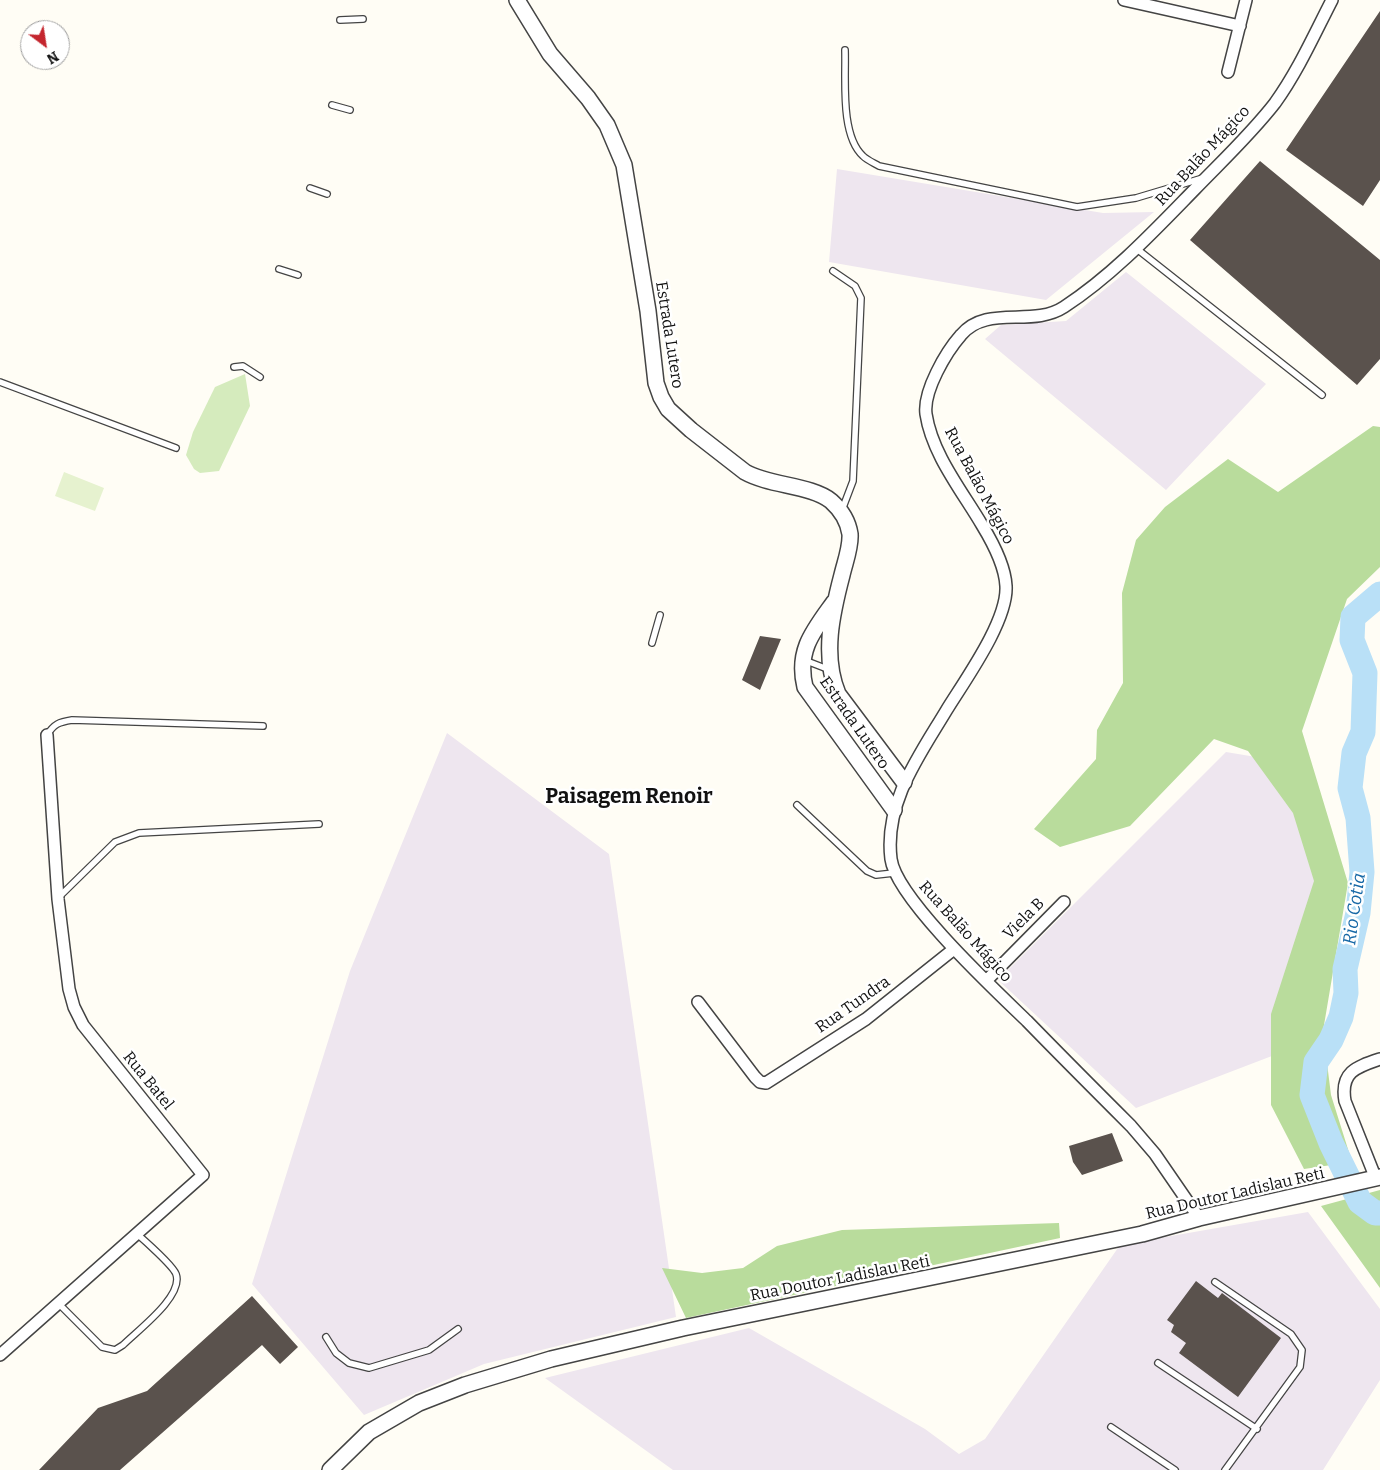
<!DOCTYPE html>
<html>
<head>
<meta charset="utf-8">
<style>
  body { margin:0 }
  #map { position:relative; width:1380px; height:1470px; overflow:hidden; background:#fffdf5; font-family:Bitter,serif }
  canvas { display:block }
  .north { position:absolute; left:20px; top:20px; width:50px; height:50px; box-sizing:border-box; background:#fff; border:1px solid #a0a0a0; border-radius:50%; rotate:149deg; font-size:14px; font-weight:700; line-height:20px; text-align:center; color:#111 }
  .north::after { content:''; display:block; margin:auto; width:18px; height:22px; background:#c4262e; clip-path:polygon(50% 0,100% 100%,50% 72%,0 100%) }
</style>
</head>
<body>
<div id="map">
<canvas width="1380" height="1470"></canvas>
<div class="north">N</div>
</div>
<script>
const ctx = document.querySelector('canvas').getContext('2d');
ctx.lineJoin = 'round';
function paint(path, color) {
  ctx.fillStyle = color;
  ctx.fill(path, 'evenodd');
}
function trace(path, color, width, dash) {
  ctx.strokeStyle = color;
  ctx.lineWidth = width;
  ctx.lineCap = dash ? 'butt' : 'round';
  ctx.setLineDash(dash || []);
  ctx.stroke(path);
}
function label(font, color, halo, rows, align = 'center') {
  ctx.font = font + ' Bitter,serif';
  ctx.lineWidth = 5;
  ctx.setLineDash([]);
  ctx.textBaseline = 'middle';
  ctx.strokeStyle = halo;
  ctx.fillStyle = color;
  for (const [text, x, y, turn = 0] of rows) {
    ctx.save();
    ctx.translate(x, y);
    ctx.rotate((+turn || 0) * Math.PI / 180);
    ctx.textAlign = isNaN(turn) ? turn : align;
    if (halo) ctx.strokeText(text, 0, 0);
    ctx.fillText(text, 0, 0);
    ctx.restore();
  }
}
const industrial = new Path2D(`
  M837,169L1103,213L1154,212L1046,300L829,262Z
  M1126,272L1266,384L1166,490L985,339L1001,325L1066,321Z
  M447,733L609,854L676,1317L484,1364L364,1415L252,1284L350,971Z
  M1226,752L1280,761L1325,873L1298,1046L1136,1108L998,980Z
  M1308,1212L1380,1309V1380L1323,1470H673L545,1378L749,1328L925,1429L959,1454L985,1439L1120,1245Z`);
const green = new Path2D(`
  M245,374L250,406L219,471L200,473L194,469L186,455L193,432L215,387Z`);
const forest = new Path2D(`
  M1373,426L1380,427V567L1347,599L1302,731L1348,883L1323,1031L1331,1095L1352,1162L1304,1169L1271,1105V1014L1314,881L1293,813L1248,751L1214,739L1130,826L1060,847L1034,829L1096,759L1097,730L1123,683L1122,593L1136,540L1165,507L1228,459L1278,492Z
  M1380,1190V1288L1321,1206Z
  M1059,1223L1060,1238L686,1318L662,1268L702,1273L743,1268L777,1246L842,1230Z`);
const pitch = new Path2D(`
  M64,472L104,488L95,511L55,496Z`);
const river = new Path2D(`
  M1380,594L1353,617L1352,640L1365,673L1363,732L1354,753L1350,788L1358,818L1362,872L1358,913L1345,969L1346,993L1341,1017L1331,1040L1316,1062L1312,1095L1331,1143L1360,1202L1375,1213H1380`);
const building = new Path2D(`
  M1380,11V180L1363,206L1286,150Z
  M1260,161L1380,260V359L1357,385L1190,240Z
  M760,636L781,639L760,690L742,680Z
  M1112,1133L1123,1161L1082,1175L1073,1162L1069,1146Z
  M1196,1281L1218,1298L1222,1293L1281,1338L1238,1397L1179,1353L1186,1343L1171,1332L1174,1325L1167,1320Z
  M252,1296L298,1347L280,1364L262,1345L120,1470H39L98,1408L147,1391Z`);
const service = new Path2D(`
  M340,20L363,19
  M845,50C846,79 840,135 863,156C867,160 874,163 879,166L1077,207L1136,198L1203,178
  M332,105L350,110
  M310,188L327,194
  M1137,249L1322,395
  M279,269L298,275
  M833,271L855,286L861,298L853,481L842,510
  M234,367L243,366L260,377
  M0,382L176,448
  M652,643L660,615
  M804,660L830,670
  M47,735C54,724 59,722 72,720L263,726
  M797,805L867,871L876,875L894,873
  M59,897L115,842L139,833L319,824
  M1215,1282L1291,1334L1302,1350L1300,1367L1225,1470
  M58,1303L102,1347L115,1350L123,1345C138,1330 184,1296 176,1274C173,1266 144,1240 136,1233
  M326,1337L336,1353L349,1363L369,1368L429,1350L458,1329
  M1158,1363L1257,1429
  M1111,1427L1175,1470`);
const minor = new Path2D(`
  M1124,0L1240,26
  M1228,72L1246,0
  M986,981L1064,902
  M698,1002L755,1077L760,1082L766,1083L866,1019L954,949
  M1376,1179L1345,1101C1340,1072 1356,1067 1380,1059
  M1199,1218L1155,1154L1131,1126C1096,1091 1061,1056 1027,1021C996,991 896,898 891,859C884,803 919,756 946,711C965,680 1008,621 1006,586C1005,565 993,543 982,525C962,491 932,454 926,414C923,391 946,352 961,335C987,304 1032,328 1064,307C1113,275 1154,231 1195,189C1222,161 1251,134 1275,103C1298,71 1314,35 1332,0
  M0,1355L203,1175L83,1025L74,1007L69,989L58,899L47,735`);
const tertiary = new Path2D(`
  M517,0L550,54L588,98L607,125L624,165L648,311L656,383L661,397L668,409L691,430L745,472C770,486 811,485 831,501C840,509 848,521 850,534C851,547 845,562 842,575C832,613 822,656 838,694L904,782
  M834,602C814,630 796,650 805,687L894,810
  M330,1470L369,1432L419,1403L465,1385L551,1359L683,1328L1142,1234L1199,1218L1380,1177`);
const streetNames = [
  ["Rua Balão Mágico",1203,156,-47],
  ["Estrada Lutero",669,335,81],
  ["Rua Balão Mágico",979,486,62],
  ["Estrada Lutero",854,723,55],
  ["Viela B",1024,919,-45],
  ["Rua Balão Mágico",965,932,48],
  ["Rua Tundra",853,1005,-35],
  ["Rua Batel",148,1081,51],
  ["Rua Doutor Ladislau Reti",1235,1194,-13],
  ["Rua Doutor Ladislau Reti",840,1279,-11]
];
const waterNames = [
  ["Rio Cotia",1355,909,-82]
];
const districtNames = [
  ["Paisagem Renoir",629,797]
];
paint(industrial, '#eee6ef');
paint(green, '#d5ebbd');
paint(forest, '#b9dc9c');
paint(pitch, '#e6f2cf');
trace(river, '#b9e0f7', 25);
paint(building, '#5a524d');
trace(service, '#444', 8);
trace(minor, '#444', 14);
trace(tertiary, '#444', 18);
trace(service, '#fff', 5.5);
trace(minor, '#fff', 11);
trace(tertiary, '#fff', 15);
label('16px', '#111', '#fff', streetNames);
label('italic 18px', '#1768a6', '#fff', waterNames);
label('bold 21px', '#111', '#fff', districtNames);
</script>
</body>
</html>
